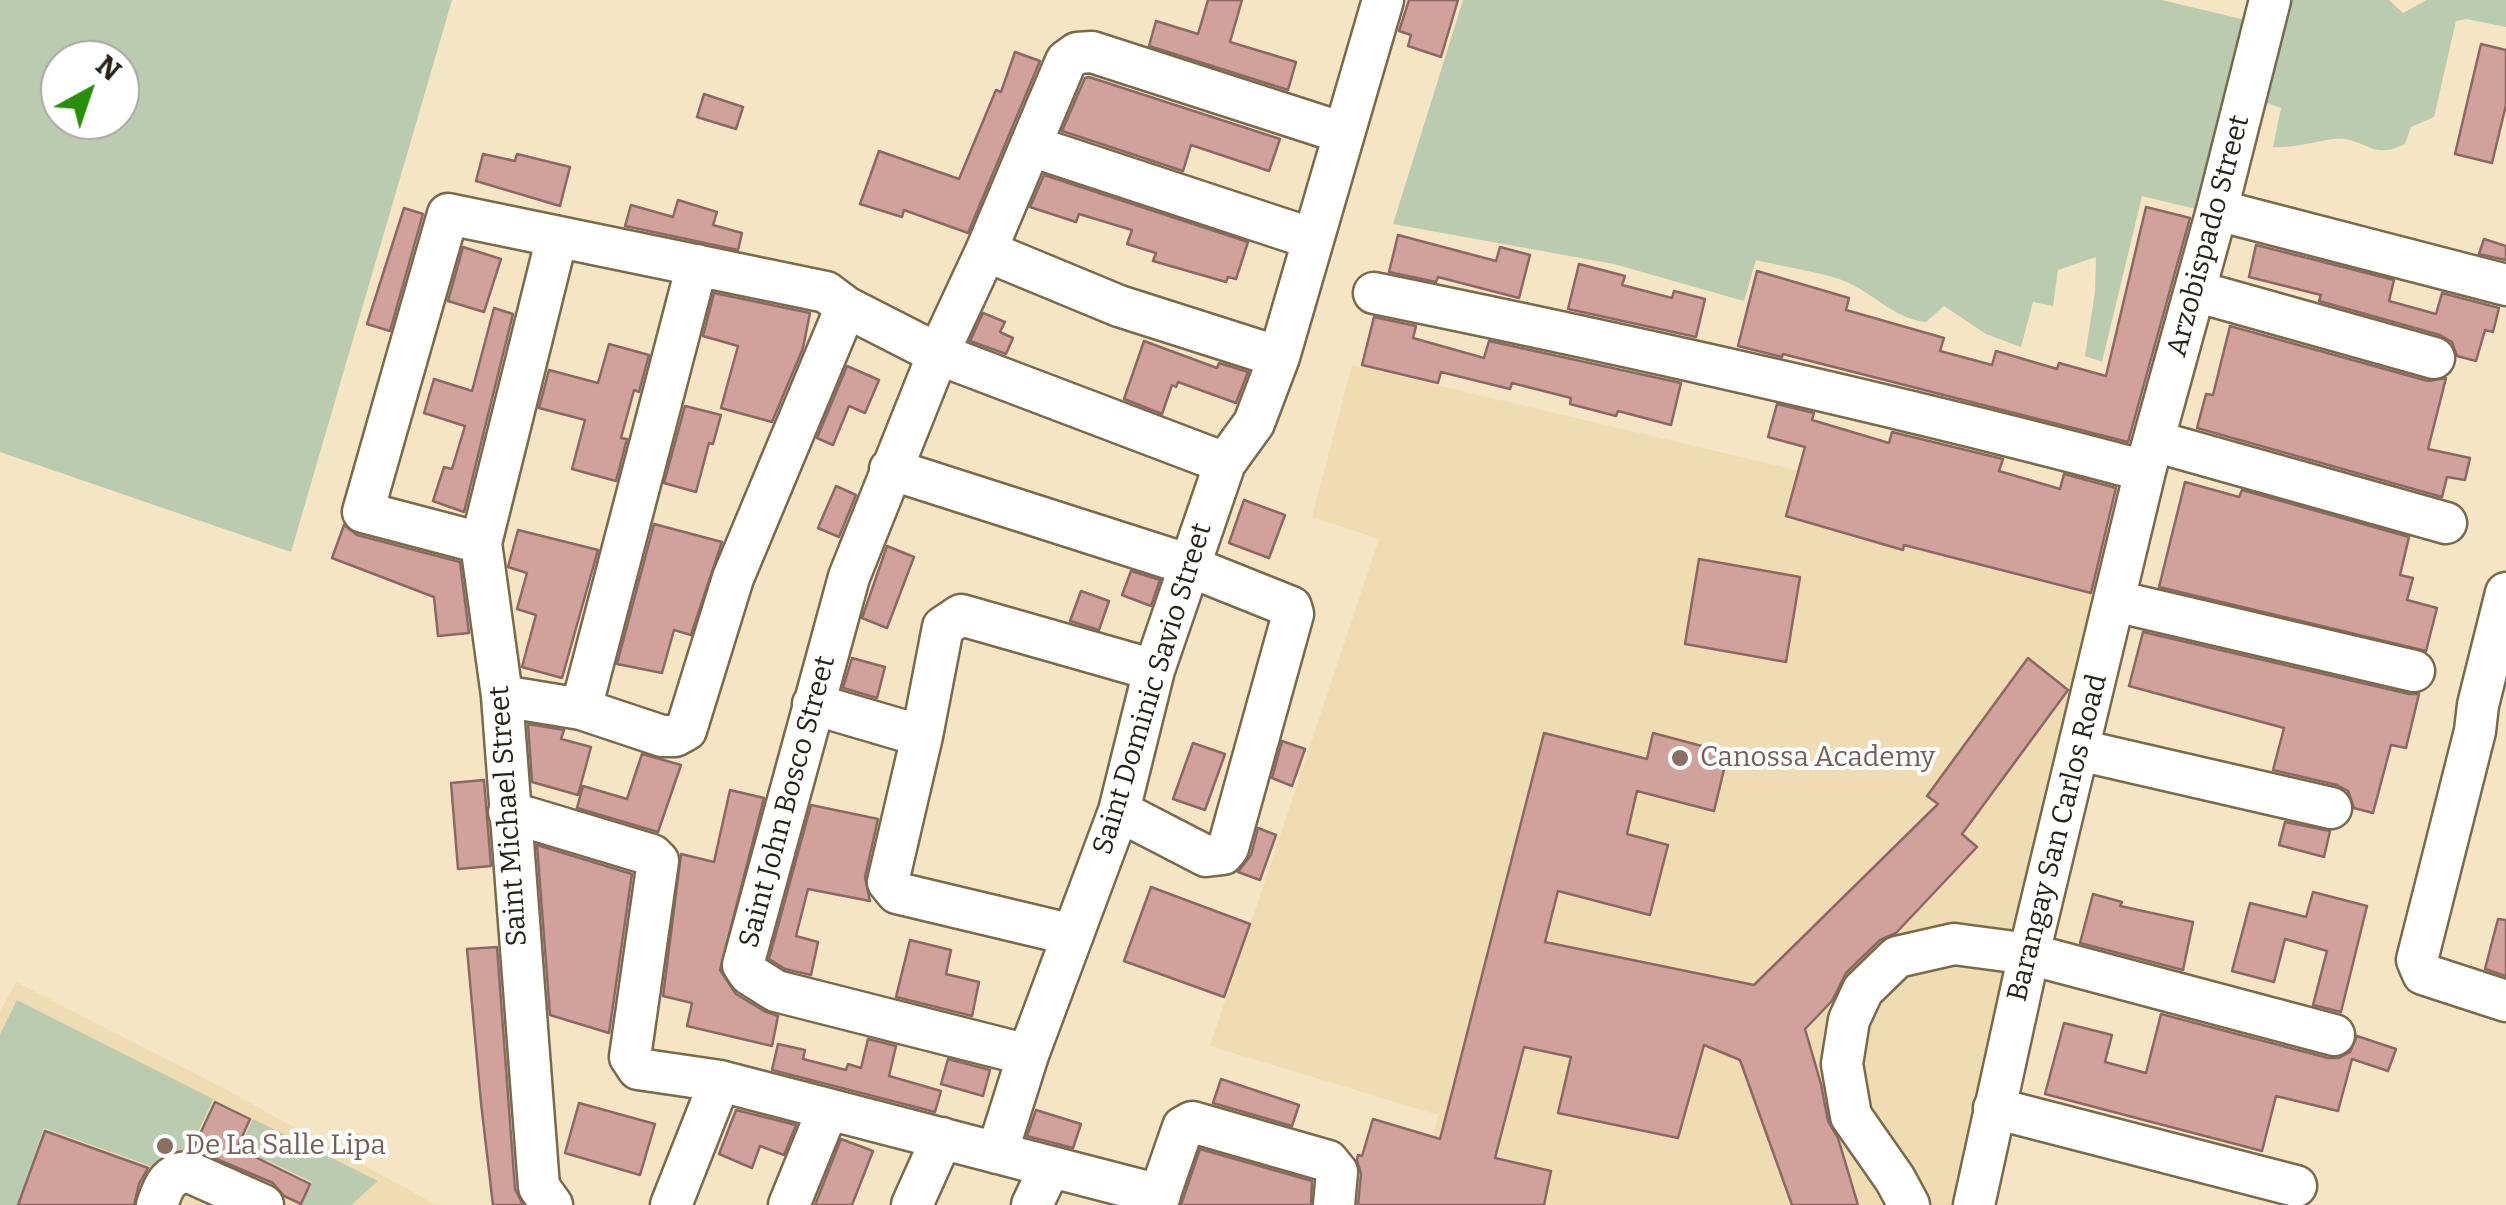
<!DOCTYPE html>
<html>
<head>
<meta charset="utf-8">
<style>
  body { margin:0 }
  #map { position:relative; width:2506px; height:1205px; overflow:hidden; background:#f6e5c4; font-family:Bitter,serif }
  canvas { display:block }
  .north { position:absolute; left:40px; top:40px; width:100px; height:100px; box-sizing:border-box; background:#fff; border:2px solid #a9a7a2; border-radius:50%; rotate:40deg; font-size:28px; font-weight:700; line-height:40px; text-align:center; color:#282216 }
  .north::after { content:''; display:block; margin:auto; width:35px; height:45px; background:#288e0c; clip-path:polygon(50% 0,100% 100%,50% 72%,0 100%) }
</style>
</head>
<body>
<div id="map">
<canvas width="2506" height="1205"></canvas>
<div class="north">N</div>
</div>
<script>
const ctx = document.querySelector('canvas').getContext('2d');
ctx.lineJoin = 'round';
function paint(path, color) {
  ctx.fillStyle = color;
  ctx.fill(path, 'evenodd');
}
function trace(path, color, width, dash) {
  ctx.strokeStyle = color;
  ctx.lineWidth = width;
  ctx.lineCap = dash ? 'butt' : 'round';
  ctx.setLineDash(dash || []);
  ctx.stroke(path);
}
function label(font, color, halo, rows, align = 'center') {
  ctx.font = font + ' Bitter,serif';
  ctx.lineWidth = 8;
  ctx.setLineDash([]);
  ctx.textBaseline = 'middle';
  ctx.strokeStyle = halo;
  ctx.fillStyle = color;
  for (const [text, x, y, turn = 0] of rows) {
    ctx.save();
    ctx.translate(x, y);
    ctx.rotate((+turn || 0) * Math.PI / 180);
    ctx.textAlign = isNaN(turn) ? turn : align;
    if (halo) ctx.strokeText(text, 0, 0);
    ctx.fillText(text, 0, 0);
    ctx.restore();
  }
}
const built = new Path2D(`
  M1352,365L2105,543L2003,972L1953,1205H1417L1438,1115L1210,1046L1379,539L1312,517Z
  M16,982L223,1088L436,1205H0V1011Z`);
const green = new Path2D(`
  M0,0H452L291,552L0,452ZM60,60H120V120H60Z
  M1463,0H2162L2254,22L2212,176L2203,177L2200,210L2142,196L2102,362L2085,356L2095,292L2096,257L2058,270L2053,306L2033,302L2021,347L1986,334L1944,306L1926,322C1894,319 1871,291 1842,280C1815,271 1784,267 1756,260L1744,301L1614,264L1393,224Z
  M2281,0H2389L2403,13L2427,0H2506V27L2466,19L2456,21L2434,117L2411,127L2405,144C2375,159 2370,143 2344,139C2328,137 2297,149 2273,147L2281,108L2255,99Z
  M17,1000L213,1099L186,1158L159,1169L44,1128L17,1205H0V1034Z
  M253,1119L378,1181L351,1205H302L312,1182L267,1160L253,1188L227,1175Z`);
const building = new Path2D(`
  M1208,0H1242L1230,42L1296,62L1288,90L1149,46L1156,21L1198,34Z
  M1409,0H1458L1441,57L1408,46L1411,35L1399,31Z
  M2481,44L2506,50V105L2492,163L2455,154Z
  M1015,52L1040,61L968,233L904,210L902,217L860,204L879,151L959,179L996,90L1001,92Z
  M1089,77L1280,139L1269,171L1191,145L1183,171L1062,131L1085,78Z
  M704,94L743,107L736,129L697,117Z
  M483,154L515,161L517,154L570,167L560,206L476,181Z
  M1044,175L1248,242L1236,279L1228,277L1226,282L1153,261L1156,253L1127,244L1132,230L1079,214L1076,222L1030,207Z
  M678,200L717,212L713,225L742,233L738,250L625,226L631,205L673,217Z
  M2146,207L2190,218L2128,442L1783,354L1782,357L1738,346L1757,271L1849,298L1846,310L1944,338L1940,351L1992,365L1996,351L2057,369L2059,363L2106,376Z
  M404,208L423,214L390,331L367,324Z
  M1398,235L1496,261L1500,247L1530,255L1519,298L1438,277L1436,282L1389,272Z
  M2484,239L2506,246V260L2479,254Z
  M2256,245L2394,280L2389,301L2436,314L2442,293L2499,308L2493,332L2485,330L2476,361L2457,356L2452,342L2440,335L2319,301L2321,295L2249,277Z
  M463,247L501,259L484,312L448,301Z
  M1579,264L1625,276L1622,285L1672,298L1674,291L1705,299L1696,337L1568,309Z
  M714,293L810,313L803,348L772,422L721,408L738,346L703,336Z
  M494,308L513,314L464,512L433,501L444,467L452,469L465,426L424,413L434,379L472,391Z
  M983,313L1005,322L1000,332L1013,338L1006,354L970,341Z
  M1374,317L1416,326L1413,338L1484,358L1489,341L1681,383L1671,425L1618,411L1616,416L1570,404L1571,398L1512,383L1510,389L1441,372L1438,383L1362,365Z
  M2230,326L2428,381L2446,378L2428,449L2470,458L2465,480L2447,477L2442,497L2197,428L2206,394L2213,395Z
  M1144,341L1217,368L1219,363L1248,372L1236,403L1178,382L1176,387L1172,385L1162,414L1124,399Z
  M609,344L649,355L639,392L634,390L621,438L627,439L616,481L572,469L585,420L539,408L549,370L598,383Z
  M847,366L879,380L865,413L849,406L833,445L817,438Z
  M1777,404L1814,413L1812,420L1889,443L1892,432L2003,459L1999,471L2060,489L2064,474L2116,488L2091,593L1904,545L1903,550L1786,516L1805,447L1768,437Z
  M685,406L721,415L713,444L709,443L696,492L664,483Z
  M2185,482L2239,497L2242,490L2409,537L2400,575L2413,578L2407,600L2437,608L2426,651L2159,587Z
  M836,486L856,495L839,537L818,528Z
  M1244,500L1285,515L1269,558L1229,543Z
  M654,524L722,542L691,635L674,630L662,673L617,664Z
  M344,525L357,535L460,562L469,633L438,636L434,597L332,558Z
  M518,530L598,550L562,678L522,667L536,615L517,609L527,573L508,567Z
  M887,546L914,557L887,628L862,618Z
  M1699,559L1800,577L1786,662L1685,644Z
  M1131,571L1160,580L1151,606L1122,595Z
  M1081,591L1109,601L1099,630L1070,621Z
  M2143,632L2409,694H2419L2406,748L2391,745L2373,813L2354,808L2348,791L2337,785L2273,770L2284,728L2129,686Z
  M852,658L885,667L877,698L843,688Z
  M2028,658L2068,690L1962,834L1977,847L1896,933L1880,940L1846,973L1832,1001L1805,1029L1821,1084L1828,1121L1838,1138L1858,1205H1792L1740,1060L1704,1045L1678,1138L1558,1113L1571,1057L1524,1047L1495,1158L1551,1171L1544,1205H1358L1361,1174L1357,1160L1358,1155L1362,1156L1373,1119L1440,1139L1544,733L1647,759L1653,733L1728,753L1714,811L1637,791L1627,834L1668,845L1650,915L1558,891L1545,942L1754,985L1938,804L1927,796Z
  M528,724L564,730L561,739L591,747L578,795L532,782Z
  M1282,741L1305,749L1292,786L1272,778Z
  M1193,743L1225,754L1205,810L1173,799Z
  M642,754L681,765L658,832L577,808L583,786L627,799Z
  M484,780L491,866L458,869L451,783Z
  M730,790L764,798L720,970L736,994L764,1011L778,1016L772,1046L687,1026L692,1003L663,996L681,854L714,862Z
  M811,805L878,819L865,877L870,901L808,889L796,936L818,942L811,975L785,969L769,959Z
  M2285,822L2330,831L2324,857L2279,845Z
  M1258,828L1276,835L1260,880L1238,872L1251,855Z
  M537,845L632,874L609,1033L550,1015Z
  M1151,887L1250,924L1224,997L1124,961Z
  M2313,892L2367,906L2341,1012L2313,1005L2327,951L2285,939L2274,982L2232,971L2250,903L2306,917Z
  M2093,894L2122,902L2120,906L2193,922L2183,970L2080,943Z
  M2498,919L2506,920V976L2485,969Z
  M910,940L951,950L946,974L979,982L972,1016L896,997Z
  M497,947L515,1189L523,1205H493L481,1103L467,949Z
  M2161,1014L2328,1058H2339L2350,1052L2357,1036L2396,1049L2388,1071L2352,1059L2338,1111L2276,1096L2262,1151L2045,1094L2064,1023L2112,1035L2105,1062L2146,1073Z
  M868,1039L896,1046L889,1076L941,1091L935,1112L772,1070L778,1044L805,1050L803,1059L846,1070L848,1064L861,1068Z
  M948,1059L990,1070L983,1096L941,1084Z
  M1221,1079L1299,1105L1292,1126L1213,1103Z
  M215,1102L250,1119L237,1148L310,1184L301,1204L284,1196L273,1183L193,1149Z
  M579,1103L655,1124L640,1175L565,1153Z
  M736,1110L796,1125L784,1155L760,1146L752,1168L719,1154Z
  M1036,1110L1081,1124L1073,1148L1027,1136Z
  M45,1131L148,1168L139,1184L134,1205H18Z
  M841,1139L873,1151L852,1205H815Z
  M1200,1149L1312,1181L1311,1205H1181Z`);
const minor = new Path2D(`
  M1031,146L1313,239
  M2217,210L2506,285
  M986,251L1119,306L1279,357
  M2195,291L2434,358
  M1374,293C1633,346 1890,403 2145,471
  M2154,441L2446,523
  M890,469L1171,559L1291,607L1293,614L1228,848L1223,854L1206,856L1119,811
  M481,543L557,237
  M2506,593L2478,705L2475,731L2417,960L2423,974L2506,1001
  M2115,601L2414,671
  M502,696L581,709L662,736H675L686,730L733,578L846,307
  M813,704L922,736
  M581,709L697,265
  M2079,750L2331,808
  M509,812L652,855L658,861L630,1057L638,1069L720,1081L1160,1195
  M1073,935L897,893L888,882L922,736L943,627L961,615L1154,670
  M1028,1055L776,991L749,974L743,965L849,577L938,354L986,251L1066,61L1077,53L1092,52L1343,133
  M1994,1108L2296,1186
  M997,1153L1028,1055L1119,811L1154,670L1225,463L1254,423L1279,357L1383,0
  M157,1205C163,1187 168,1173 189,1172L263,1205
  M552,1205L539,1187L502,696L481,543L363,512L448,214L826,292L846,307L938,354L1225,463
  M671,1205L720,1081
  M789,1205L828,1109
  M912,1205L942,1138
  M1032,1205L1050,1167
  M1156,1205L1183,1127L1192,1122L1328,1161L1337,1172L1334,1205
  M1909,1205L1895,1179L1851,1116L1842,1064L1849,1020L1863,990L1897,957L1954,944L2029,954L2334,1035
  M1974,1205L2029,954L2145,471L2217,210L2270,0`);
const markers = [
  [1680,758,10,"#8d6e63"],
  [165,1146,10,"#8d6e63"]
];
const streetNames = [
  ["Arzobispado Street",2209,236,-75],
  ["Saint Dominic Savio Street",1153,689,-73],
  ["Saint John Bosco Street",788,802,-75],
  ["Saint Michael Street",509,816,-94],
  ["Barangay San Carlos Road",2058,838,-76]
];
const educationNames = [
  ["Canossa Academy",1700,758],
  ["De La Salle Lipa",185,1146]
];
paint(built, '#f0dcb3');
paint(green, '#bbcbaf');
paint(building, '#d1a19c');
trace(building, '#8c6865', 2.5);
trace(minor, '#796a4c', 45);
trace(minor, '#fff', 40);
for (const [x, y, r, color] of markers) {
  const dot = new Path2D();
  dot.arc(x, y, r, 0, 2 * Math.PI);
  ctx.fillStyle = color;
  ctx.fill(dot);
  trace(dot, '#fff', 4);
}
label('28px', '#282216', '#fff', streetNames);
label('28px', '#785e54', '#fff', educationNames, 'left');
</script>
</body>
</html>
